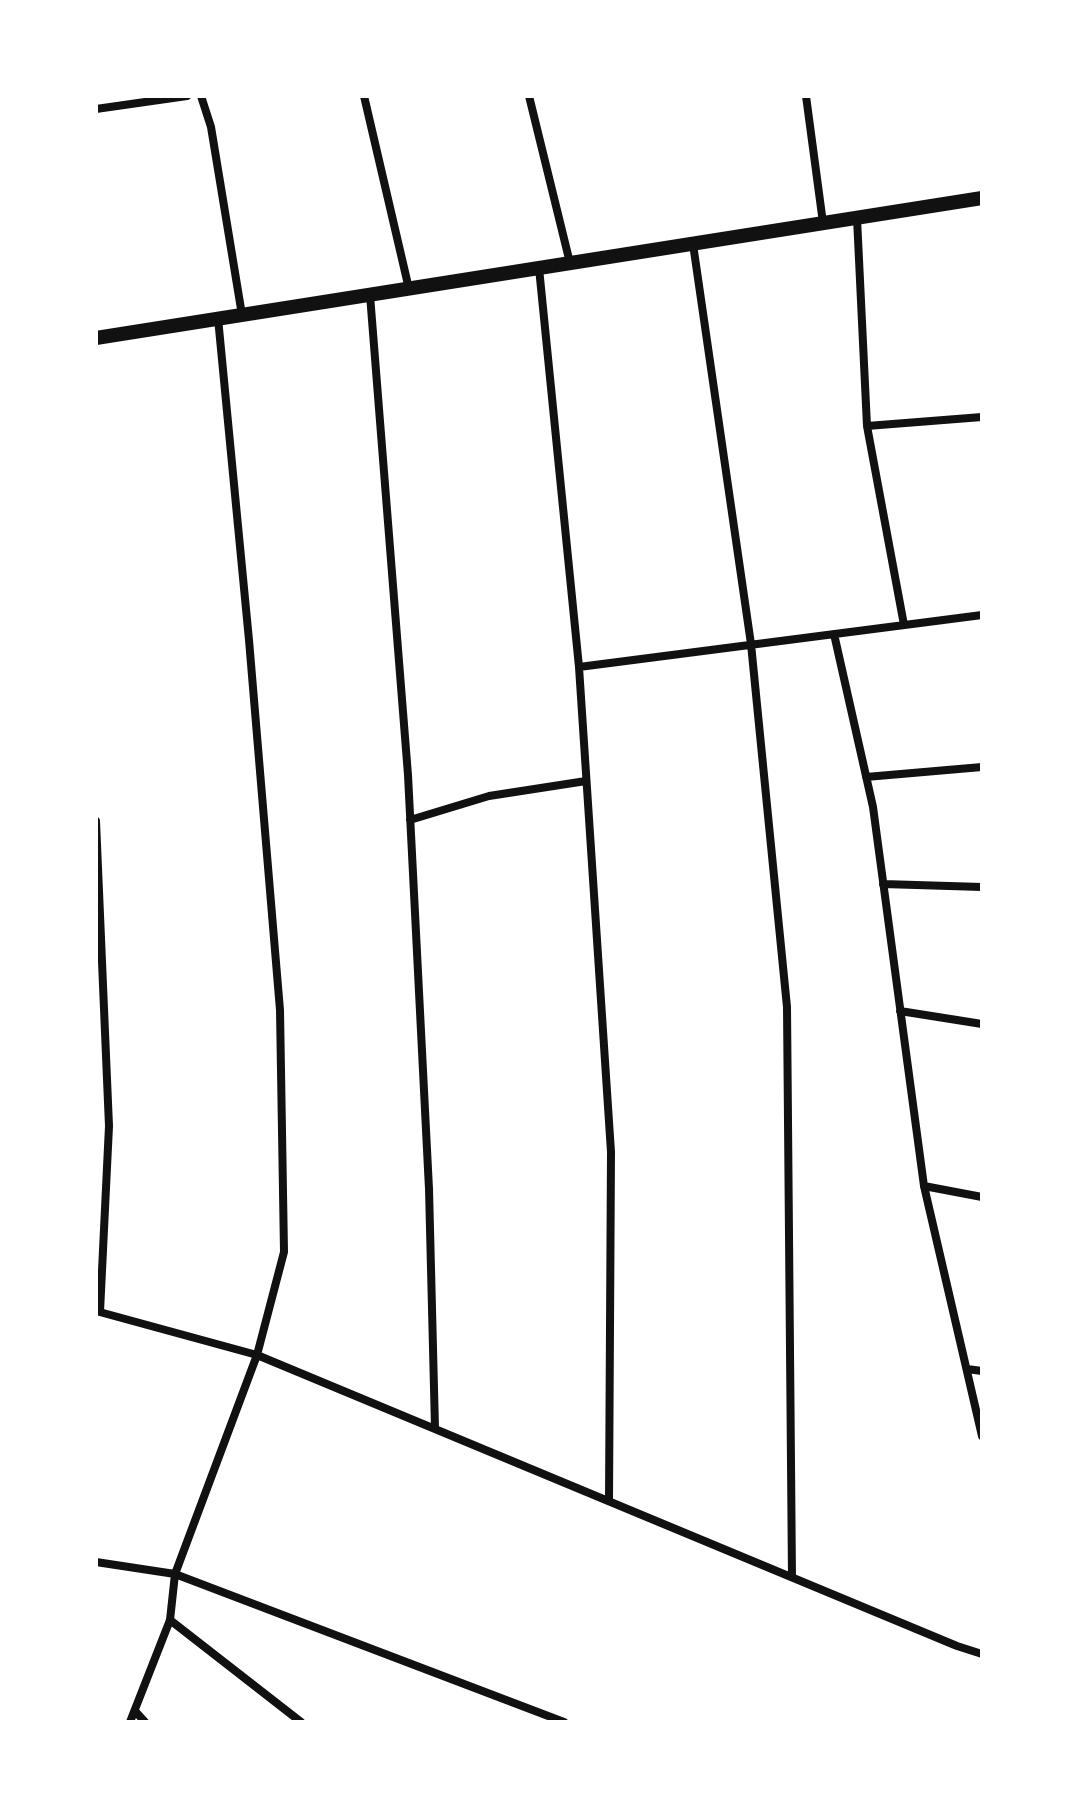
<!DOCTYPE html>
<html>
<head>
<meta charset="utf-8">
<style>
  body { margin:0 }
  #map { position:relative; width:1078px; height:1818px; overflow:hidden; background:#fff; font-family:"Work Sans",sans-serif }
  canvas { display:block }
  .frame { position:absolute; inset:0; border:98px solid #fff; pointer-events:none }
</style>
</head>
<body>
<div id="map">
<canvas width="1078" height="1818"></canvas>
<div class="frame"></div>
</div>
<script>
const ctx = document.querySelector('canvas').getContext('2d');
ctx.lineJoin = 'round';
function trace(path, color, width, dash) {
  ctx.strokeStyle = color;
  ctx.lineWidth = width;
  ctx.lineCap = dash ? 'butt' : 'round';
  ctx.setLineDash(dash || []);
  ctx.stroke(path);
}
const minor = new Path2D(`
  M201,96L211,127L242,315
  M364,96L409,289
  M529,96L570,263
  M806,96L823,223
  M96,109L187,96
  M857,218L867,426L904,625
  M693,244L751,644L787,1007L792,1577
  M539,268L579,667L611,1152L609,1501
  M370,295L408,775L429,1189L435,1428
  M867,426L982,417
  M834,634L873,807L924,1186L982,1436
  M579,667L982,615
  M866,777L982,767
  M410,820L489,796L586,781
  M96,821L109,1126L100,1312
  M883,884L982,887
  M900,1011L982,1024
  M924,1186L982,1197
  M96,1311L257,1355L957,1646L982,1654
  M967,1369L982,1371
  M96,1562L175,1574L564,1722
  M170,1620L301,1722
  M135,1711L145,1722
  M130,1722L170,1620L175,1574L257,1355L284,1252L280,1010L249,640L218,318`);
const tertiary = new Path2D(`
  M96,338L982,198`);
trace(minor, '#111', 8);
trace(tertiary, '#111', 14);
</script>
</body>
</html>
